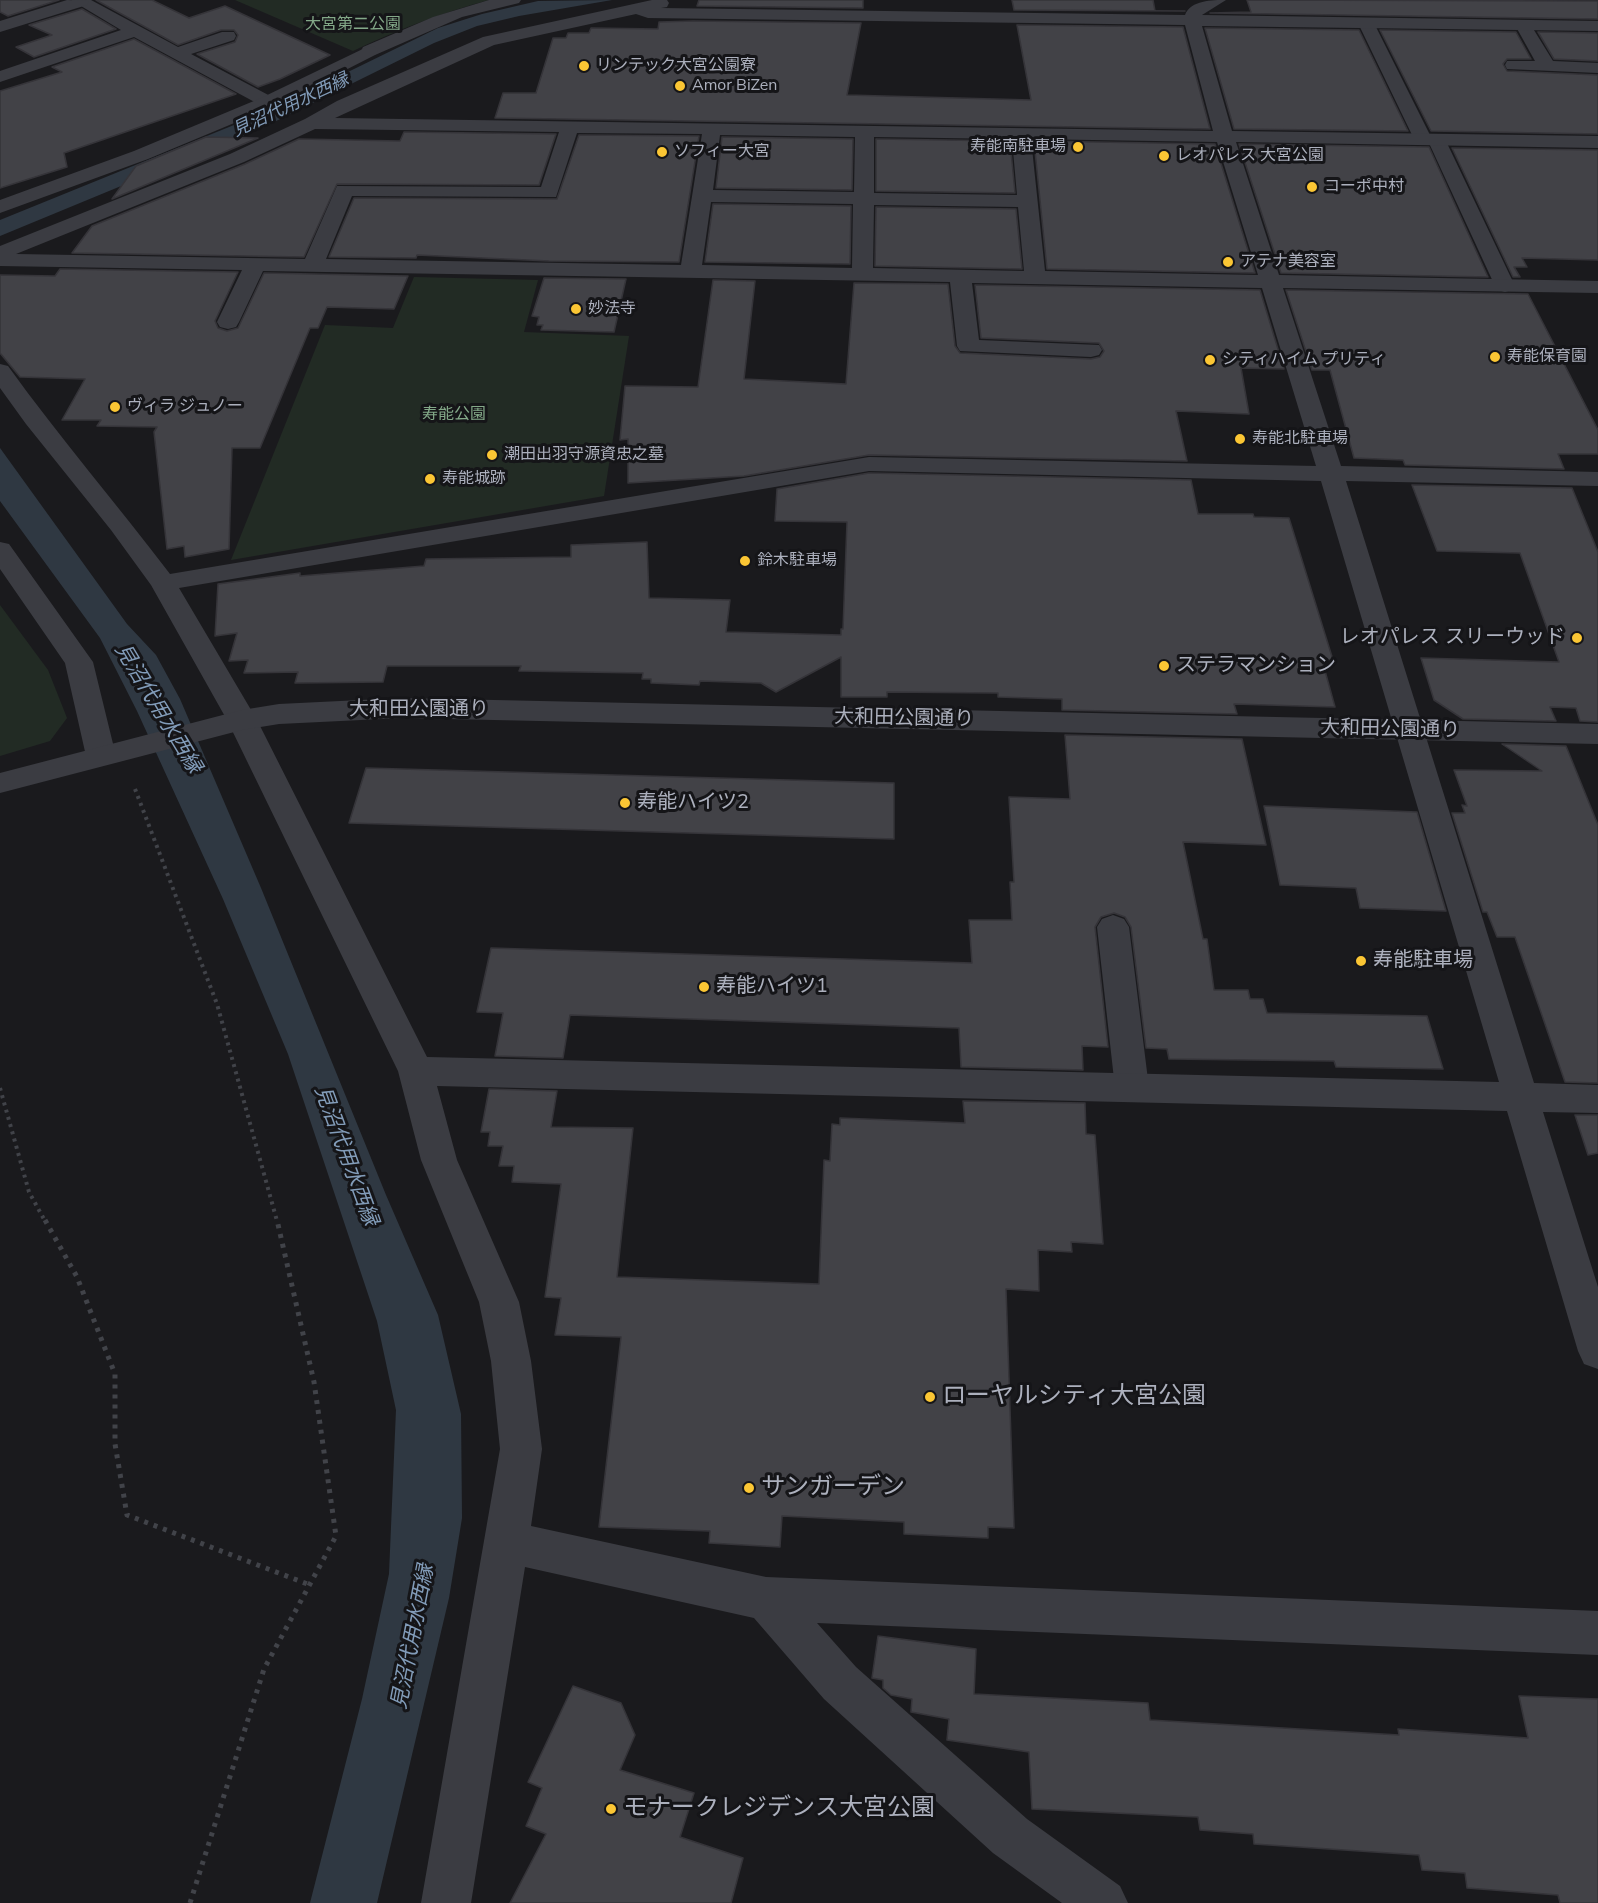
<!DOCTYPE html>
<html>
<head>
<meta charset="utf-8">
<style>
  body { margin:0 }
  canvas { display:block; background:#1a1a1d }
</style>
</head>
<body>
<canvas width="1598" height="1903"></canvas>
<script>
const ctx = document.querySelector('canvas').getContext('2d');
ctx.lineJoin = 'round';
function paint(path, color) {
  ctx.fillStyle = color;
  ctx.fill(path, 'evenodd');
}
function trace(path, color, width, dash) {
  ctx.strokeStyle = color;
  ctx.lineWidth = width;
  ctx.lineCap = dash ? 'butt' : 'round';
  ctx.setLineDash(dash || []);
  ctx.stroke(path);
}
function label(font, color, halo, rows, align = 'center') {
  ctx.font = font + ' "Nunito Sans","Noto Sans JP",sans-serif';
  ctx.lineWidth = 6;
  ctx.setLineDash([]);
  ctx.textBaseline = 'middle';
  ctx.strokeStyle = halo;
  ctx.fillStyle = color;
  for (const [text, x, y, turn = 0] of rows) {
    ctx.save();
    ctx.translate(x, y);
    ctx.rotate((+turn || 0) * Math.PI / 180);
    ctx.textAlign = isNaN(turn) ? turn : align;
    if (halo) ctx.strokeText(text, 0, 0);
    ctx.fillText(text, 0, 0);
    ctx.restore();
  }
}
const green = new Path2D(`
  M235,0H489C441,13 397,30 353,51Z
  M414,277L538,280L524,332L629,336L604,496L231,560L325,325L393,328Z
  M0,605L48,670L67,718L50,741L0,756Z`);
const water = new Path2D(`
  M612,0L519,16L477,26L434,43L264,127L0,236V220L266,112L438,28L482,14L538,1Z
  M0,448L127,624L156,655L180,699L261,888L386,1195L438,1315L461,1414L462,1518L449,1598L377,1903H310L362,1699L389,1574L396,1410L377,1321L288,1054L223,899L137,711L100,638L0,501Z`);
const building = new Path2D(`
  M0,0H59L8,16L0,12Z
  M96,0H152L189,18L225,6L330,55L280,79L258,87L197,54L235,42L238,35L234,30H221L178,45Z
  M699,0H863V8L697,6Z
  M1012,0H1153L1155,11H1185L1014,10Z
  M1247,0L1598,1V19L1210,13L1251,12Z
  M82,9L116,29L34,57L16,47L52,35L29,25Z
  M693,21L861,23L847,95L1031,100L1017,25L1183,27L1210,129L495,118L503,93H536L553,38H566L568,33H589L591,28L658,29L659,22Z
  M1205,28L1359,30L1408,131L1234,129Z
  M1380,30L1516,32L1531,59H1507L1503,64L1507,71L1598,75V134L1431,131Z
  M1538,32L1598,33V61L1554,59Z
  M134,39L236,94L64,153L67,167L0,188V91L62,72L52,67Z
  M404,132L556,134L539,185L337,184L304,257L72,253L92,226L245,164L299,139L400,141Z
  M579,135L699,136L679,262L549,261L417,255L416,258L329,257L354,198L557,199Z
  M206,137L258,138L112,199L136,166Z
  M722,137L853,139L852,190L716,188Z
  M876,139L1010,141L1015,193L876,191Z
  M1034,141L1215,144L1255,273L1047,269Z
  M1239,144L1429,147L1488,277L1281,273Z
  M1452,148L1598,150V260L1522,258L1527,267H1514L1520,277H1513Z
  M713,204L851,206L850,264L705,262Z
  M876,207L1016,209L1022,269L875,266Z
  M60,269L238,272L215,321L218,328L227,331L238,328L264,273L408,276L394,309L327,307L318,328H310L260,448H232L229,549L185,557L184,546L167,549L154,432L157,427L97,426L101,420H62L85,379L20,377L0,353V275L55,276Z
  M544,278L626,279L614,332L541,330L543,325H537L539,317L532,316Z
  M713,280L755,281L744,379L846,384L854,283L948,284L955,346L960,353L1091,359L1100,357L1104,351L1099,343L981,338L975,285L1260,290L1284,369L1241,368L1249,414L1176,411L1187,461L869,455L744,476L628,483V439L620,440L625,386L698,387Z
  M1286,290L1528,294L1598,430V454H1558L1564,469L1405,465L1403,460L1354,458L1330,370H1312Z
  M869,473L1191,480L1198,514H1253L1254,517L1289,518L1333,660H1322L1335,707L1234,704L1237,714L1062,710V699L998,697V693L887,692V697H841V657L776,692L761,683L700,681L699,685L651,683V679H642L643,673L519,671L521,666H387L383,682L295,683L298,672L244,673L248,660L229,661L237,633L215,636L218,584L300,573V576L424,566L426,559L571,557V545L647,542L649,598L730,600L726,632L841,635V629H843L847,522L775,521L777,489Z
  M1412,485L1572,488L1598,552V722L1580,721L1576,708L1550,707L1556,721L1463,719L1434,700L1421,658L1559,662L1520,553L1437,551Z
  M1065,735L1242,739L1266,845L1183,842L1203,939H1207L1214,990H1248L1250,999H1263L1267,1013L1427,1016L1443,1069L1336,1067L1334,1061L1169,1059L1167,1049L1146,1048L1131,927L1125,917L1114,913L1101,917L1095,927L1108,1047L1082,1046L1083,1070L961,1067L959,1028L570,1015L563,1058L495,1056L503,1013L477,1012L491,948L972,963L969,920H1012L1010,882H1014L1009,797L1070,799Z
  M1502,744L1566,746L1598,825V1083L1565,1082L1515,937H1497L1487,912H1483L1452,813H1465L1462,805L1467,806L1454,770L1542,771Z
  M366,768L894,783V839L349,823Z
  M1264,806L1417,812L1446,911L1360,908L1356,888L1280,885Z
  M489,1089L557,1091L551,1127L633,1128L617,1277L819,1284L824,1160L830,1161L832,1124L840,1125V1118L965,1123L963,1101L1085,1103L1086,1134L1095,1135L1103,1244L1071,1242L1072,1252L1038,1250L1039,1291L1006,1289L1014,1528L988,1527V1538L904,1534V1522L782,1516L780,1547L709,1543L710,1531L599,1527L621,1337L555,1335L561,1298L545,1297L561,1184L512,1182L514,1166H499L503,1146H488L490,1132H481Z
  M1575,1115H1598V1153L1588,1155Z
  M878,1636L976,1649L974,1694L1148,1703L1150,1720L1399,1735L1398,1729L1528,1738L1519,1696L1598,1699V1903H1560L1558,1895L1467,1888L1465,1873L1422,1870L1419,1855L1254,1844L1253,1834L1200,1830L1198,1817L1032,1809L1029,1752L947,1740L949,1719L911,1712L912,1699L891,1695L883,1688V1680L872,1678Z
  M573,1686L621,1703L635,1735L620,1770L694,1793L680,1837L743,1858L731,1903H510L546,1834L526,1826L542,1788L528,1782Z`);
const pathFar1 = new Path2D(`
  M135,789L217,1004L277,1221
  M0,1088L29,1192L45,1221`);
const path = new Path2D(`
  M45,1220L77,1277L115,1374V1444L127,1515L310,1585
  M190,1903L264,1669L336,1536L314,1382L277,1220`);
const service = new Path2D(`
  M71,0H91L178,47L222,32H234L236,36L234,40L191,54L274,98L277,102L274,106H262L134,37L0,82V71L121,30Z
  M489,0H521L519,3L462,17L375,55H363L361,51L363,47L433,17Z
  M1366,18L1374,23L1430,135H1442L1445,139L1515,286L1512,290L1505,292L1498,290L1495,286L1429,143H1417L1414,139L1358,23Z
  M1523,20L1529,22L1553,61L1598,63V73L1507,69L1505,65L1507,61H1535L1515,25Z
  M1113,915L1124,919L1129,927L1149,1088L1144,1098L1132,1102L1120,1098L1115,1088L1097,927L1102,919Z`);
const pedestrian = new Path2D(`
  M67,0L89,1L87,5L0,32V21Z`);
const minor = new Path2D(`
  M652,0H667L669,3L667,7L661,8L1185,15C1191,0 1212,0 1226,0L1202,15L1598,21V31L1202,26L1232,131L1598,136V148L1236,142L1279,275L1598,281V293L1283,288L1341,466L1598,472V486L1346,481L1534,1083L1598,1085V1113L1543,1112L1598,1287V1369L1584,1364L1578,1351L1507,1111L437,1086L457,1160L519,1302L531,1361L542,1449L531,1526L766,1577L1598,1611V1655L817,1623L856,1667L1027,1819L1120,1886L1128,1903H1062L993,1853L824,1699L754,1618L525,1567L471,1903H421L500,1449L491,1361L479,1302L421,1160L398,1071L227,720L151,585L111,530L26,424L0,388V364L8,366C59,437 117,504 170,574L869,457L1316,466L1262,288L972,283L979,340L1099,345L1102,350L1099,355L1091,357L960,351L957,346L950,282L263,271L239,322L236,327L228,329L220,327L217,322L242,270L0,266V246L230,154L305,119L337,101L483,37ZM636,14L648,18L1185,25L1213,131L335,118L494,45ZM315,129L559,132L541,187L337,186L305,259L16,254L244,162ZM577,133L702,134L681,265L326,259L352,196L556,197ZM720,135L855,137L854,192L713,190ZM874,137L1012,139L1017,195L874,193ZM1031,139L1217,142L1258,275L1045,271ZM711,202L853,204L852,268L702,265ZM874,205L1018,207L1024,271L873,268ZM869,471L1321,481L1499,1082L427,1057L257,720L179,588Z
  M369,46L375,47L378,51L375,55L275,106L148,159L0,213V200L134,151L261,98Z
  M0,542L9,544L93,662L116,756L111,763L101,766L91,763L86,756L65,663L0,569Z`);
const tertiary = new Path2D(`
  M402,698L1598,724V744L402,718L279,724L242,730L0,793V773L242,710L279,704Z`);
const markers = [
  [584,66,6,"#fbc634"],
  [680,86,6,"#fbc634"],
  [1078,147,6,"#fbc634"],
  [662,152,6,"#fbc634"],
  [1164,156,6,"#fbc634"],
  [1312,187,6,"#fbc634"],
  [1228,262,6,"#fbc634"],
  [576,309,6,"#fbc634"],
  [1495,357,6,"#fbc634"],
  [1210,360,6,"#fbc634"],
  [115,407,6,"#fbc634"],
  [1240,439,6,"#fbc634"],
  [492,455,6,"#fbc634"],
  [430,479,6,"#fbc634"],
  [745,561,6,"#fbc634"],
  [1577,638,6,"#fbc634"],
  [1164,666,6,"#fbc634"],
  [625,803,6,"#fbc634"],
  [1361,961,6,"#fbc634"],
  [704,987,6,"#fbc634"],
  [930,1397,6,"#fbc634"],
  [749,1488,6,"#fbc634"],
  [611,1809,6,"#fbc634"]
];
const farParknames = [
  ["大宮第二公園",353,25],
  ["寿能公園",454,415]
];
const farPoinames = [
  ["リンテック大宮公園寮",596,66],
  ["Amor BiZen",692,86],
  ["寿能南駐車場",1066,147,"right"],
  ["ソフィー大宮",674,152],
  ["レオパレス 大宮公園",1176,156],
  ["コーポ中村",1324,187],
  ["アテナ美容室",1240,262],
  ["妙法寺",588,309],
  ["寿能保育園",1507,357],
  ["シティハイム プリティ",1222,360],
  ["ヴィラ ジュノー",127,407],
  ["寿能北駐車場",1252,439],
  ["潮田出羽守源資忠之墓",504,455],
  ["寿能城跡",442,479],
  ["鈴木駐車場",757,561]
];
const farWaternames = [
  ["見沼代用水西縁",291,106,-25]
];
const poiNames = [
  ["レオパレス スリーウッド",1565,638,"right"],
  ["ステラマンション",1176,666],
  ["寿能ハイツ2",637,803],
  ["寿能駐車場",1373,961],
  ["寿能ハイツ1",716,987]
];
const streetNames = [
  ["大和田公園通り",419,710],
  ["大和田公園通り",904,719,1],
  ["大和田公園通り",1390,730,1]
];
const waterNames = [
  ["見沼代用水西縁",157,709,59],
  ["見沼代用水西縁",345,1156,70],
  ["見沼代用水西縁",414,1637,-79]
];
const nearPoinames = [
  ["ローヤルシティ大宮公園",942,1397],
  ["サンガーデン",761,1488],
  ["モナークレジデンス大宮公園",623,1809]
];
paint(green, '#222b24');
paint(water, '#2f3842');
paint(building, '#424247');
trace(building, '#353439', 1.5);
trace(pathFar1, '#414349', 4, [3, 4.5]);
trace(path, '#414349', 5, [4, 6]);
paint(service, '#3b3c42');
paint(pedestrian, '#3b3c42');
paint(minor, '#3b3c42');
paint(tertiary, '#3b3c42');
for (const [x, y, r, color] of markers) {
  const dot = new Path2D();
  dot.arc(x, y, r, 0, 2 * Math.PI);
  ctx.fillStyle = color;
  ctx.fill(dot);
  trace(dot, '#151518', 2);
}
label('16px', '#83a888', '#151518', farParknames);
label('16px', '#acb0bd', '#151518', farPoinames, 'left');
label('italic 18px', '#829cb9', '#151518', farWaternames);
label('20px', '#acb0bd', '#151518', poiNames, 'left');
label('20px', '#acb0bd', '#151518', streetNames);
label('italic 21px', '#829cb9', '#151518', waterNames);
label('24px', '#acb0bd', '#151518', nearPoinames, 'left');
</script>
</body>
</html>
